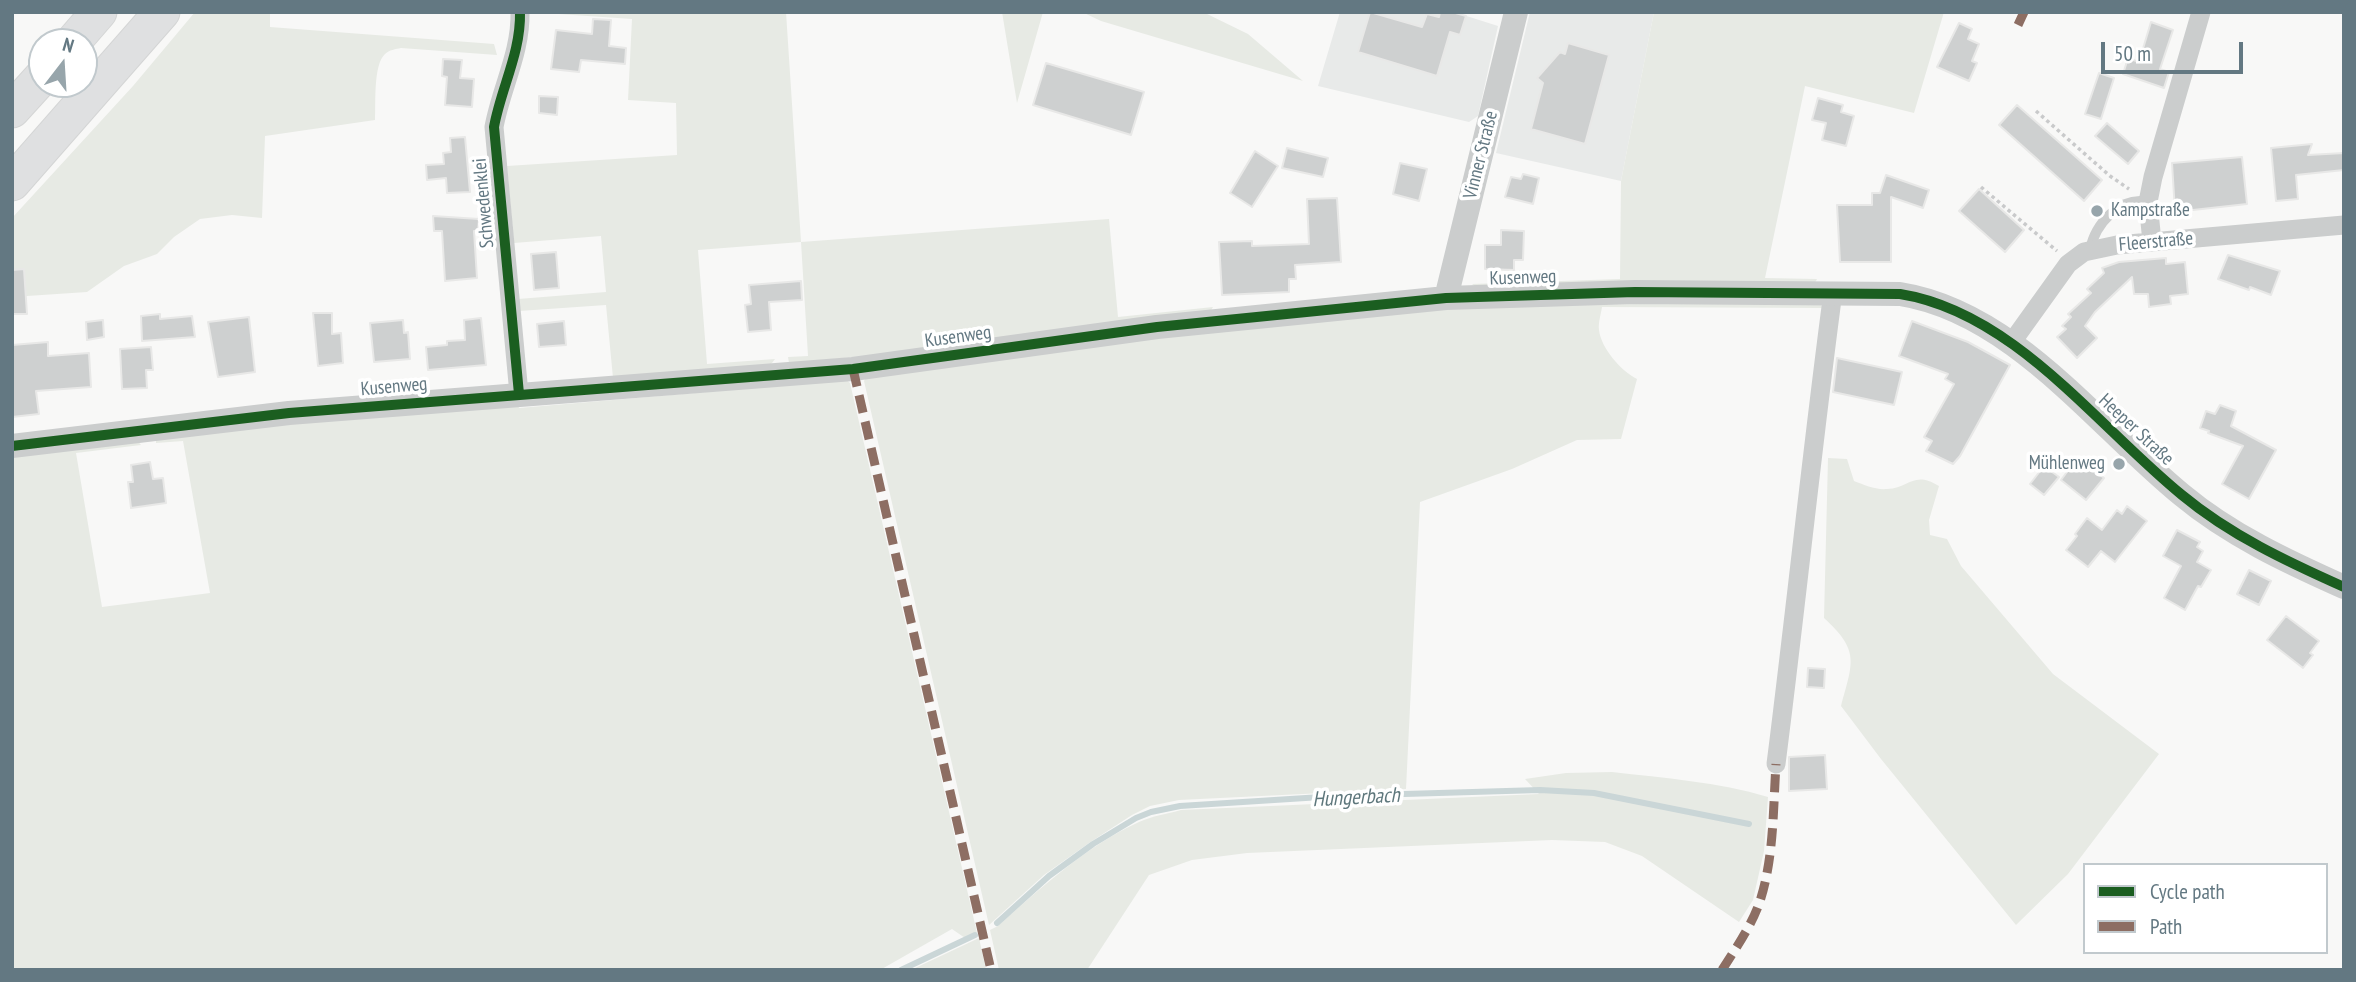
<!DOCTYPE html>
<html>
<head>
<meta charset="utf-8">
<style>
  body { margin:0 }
  #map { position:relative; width:2356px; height:982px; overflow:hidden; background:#f8f8f7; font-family:"PT Sans Narrow",sans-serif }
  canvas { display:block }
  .frame { position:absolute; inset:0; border:14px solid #637882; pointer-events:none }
  .legend { position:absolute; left:2083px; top:863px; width:245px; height:91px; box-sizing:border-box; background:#fff; border:2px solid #c1c9cd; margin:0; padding:9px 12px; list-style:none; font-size:21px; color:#637882 }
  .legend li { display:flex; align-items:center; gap:14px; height:35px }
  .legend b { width:35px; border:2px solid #c1c9cd }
  .north { position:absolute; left:28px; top:28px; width:70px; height:70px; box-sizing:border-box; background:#fff; border:2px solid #c1c9cd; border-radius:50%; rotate:17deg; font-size:19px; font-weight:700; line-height:28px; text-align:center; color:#637882 }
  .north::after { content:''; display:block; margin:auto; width:24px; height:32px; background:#97a5ab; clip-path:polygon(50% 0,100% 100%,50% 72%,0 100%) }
  .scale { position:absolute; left:2101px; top:42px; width:142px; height:32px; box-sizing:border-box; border:4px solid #637882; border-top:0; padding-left:9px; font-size:21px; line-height:24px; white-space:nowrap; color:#637882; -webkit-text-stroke:5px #fff; paint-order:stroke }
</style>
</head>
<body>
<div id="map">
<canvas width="2356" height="982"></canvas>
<div class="frame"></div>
<ul class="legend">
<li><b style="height:9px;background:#1b5e20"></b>Cycle path</li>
<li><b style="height:9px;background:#8d6e63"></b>Path</li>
</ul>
<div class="north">N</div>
<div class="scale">50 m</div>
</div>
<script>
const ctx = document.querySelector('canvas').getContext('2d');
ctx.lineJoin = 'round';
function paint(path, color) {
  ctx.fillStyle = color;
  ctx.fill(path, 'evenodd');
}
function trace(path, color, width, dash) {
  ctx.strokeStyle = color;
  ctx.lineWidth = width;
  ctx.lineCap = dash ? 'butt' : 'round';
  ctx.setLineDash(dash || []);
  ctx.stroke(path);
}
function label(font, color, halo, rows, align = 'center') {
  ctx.font = font + ' "PT Sans Narrow",sans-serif';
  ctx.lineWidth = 7;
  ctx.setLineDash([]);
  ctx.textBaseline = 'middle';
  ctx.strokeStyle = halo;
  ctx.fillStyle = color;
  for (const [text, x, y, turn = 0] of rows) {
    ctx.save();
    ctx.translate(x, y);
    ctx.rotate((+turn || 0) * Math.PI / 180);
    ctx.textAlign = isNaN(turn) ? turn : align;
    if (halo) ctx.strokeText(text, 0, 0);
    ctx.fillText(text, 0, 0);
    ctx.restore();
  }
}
const built = new Path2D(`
  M1340,12H1454L1498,26L1478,116L1469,122L1318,86Z
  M1530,12H1654L1621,181L1496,153Z`);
const green = new Path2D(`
  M195,12H270V27L494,44L497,55L401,48C396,49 389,50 385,54C373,65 376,104 375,120L265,136L262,218L232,215L200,219L174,237L157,254L124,266L87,292L12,297V218L133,86Z
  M529,12H786L801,242L1109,219L1118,317L1213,307L1209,314L955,348L789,363L788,357L808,356L801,242L698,250L707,364L775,359L769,367L613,378L606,305L519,311L518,299L606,292L601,236L514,243L507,166L677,155L676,103L628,100L632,19Z
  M1002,12H1043L1017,103Z
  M1082,12H1203L1248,34L1303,81L1101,21Z
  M1654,12H1944L1914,113L1805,86L1765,278L1817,279L1815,283L1480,290L1472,284L1620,279L1621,181Z
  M1821,303L1822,308L1602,307C1601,314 1598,323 1599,330C1601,348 1621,371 1637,379L1621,439L1577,440L1512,469L1420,502L1406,789L1179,800L1150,806L1132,815L1089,843L1044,875L989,925L864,381L866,377L1096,343L1473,305Z
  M847,380L850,383L977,933L965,938L952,929L880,970H12V454L135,438L141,445L76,453L102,607L210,593L183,441L156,443V436L518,403L519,408Z
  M1828,458L1847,459L1854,481C1865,485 1875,490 1887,489C1910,488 1913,470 1939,486L1929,520L1930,535L1947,539L1961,566L2053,674L2159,754L2068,874L2016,925L1881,759L1841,706C1853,662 1860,651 1824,618Z
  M1612,772C1664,778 1718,782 1768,797L1764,851L1753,900L1739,922L1642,856L1605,842L1552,840L1247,853L1192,860L1149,875L1087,970H999L990,930L998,926C1041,888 1086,846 1139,822C1152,816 1167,814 1181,810L1539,794L1525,779L1566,773Z
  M979,938L986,970H911Z`);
const stream = new Path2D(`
  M997,923L1049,876L1093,844L1136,818L1151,812L1180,806L1337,796L1540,790L1594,793L1749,824
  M901,970L975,935`);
const building = new Path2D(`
  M1370,12L1422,27L1427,14L1439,17L1440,12H1452L1466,16L1460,35L1450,32L1437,76L1358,52Z
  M593,19L611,20L609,46L626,48L625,64L581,60L579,72L551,69L556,30L592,34Z
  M2151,22L2173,30L2160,69L2169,72L2164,88L2123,74L2128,58L2139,62Z
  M1959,23L1972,29L1968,39L1979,44L1972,61L1977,63L1969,81L1937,67Z
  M1568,43L1609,55L1585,144L1531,129L1543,83L1537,78L1560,52L1565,54Z
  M443,59L462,60L460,78L474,79L472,107L445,105L447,77L442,76Z
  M1046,63L1144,92L1131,135L1033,105Z
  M2099,73L2114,78L2101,119L2085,114Z
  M539,96L558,97L557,115L539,113Z
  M1818,98L1843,105L1841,112L1854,116L1846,146L1822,140L1826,123L1812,120Z
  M2017,105L2102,180L2084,201L1999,125Z
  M2107,123L2139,151L2128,164L2095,136Z
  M465,137L470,192L447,193L446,178L427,180L426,165L444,164L443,153L451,152L450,138Z
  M2312,144L2308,155L2344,153V170L2296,175L2298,199L2276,201L2271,148Z
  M1287,148L1328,158L1323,177L1282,168Z
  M1255,151L1278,166L1252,207L1230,193Z
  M2242,157L2247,204L2175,212L2172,163Z
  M1400,163L1427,169L1419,201L1393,194Z
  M1523,174L1539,178L1533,204L1505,197L1511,177L1521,179Z
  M1886,175L1929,190L1923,208L1891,197V262H1840L1837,205H1872V193H1880Z
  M1979,189L2024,230L2005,252L1959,211Z
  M1337,198L1341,262L1295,265L1296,279H1289V292L1222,295L1219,242L1252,241V246L1309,244L1307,199Z
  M433,216L479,219L478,231H474L477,278L445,281L442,231H434Z
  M1501,230L1524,231L1523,260H1514V270L1485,269V245H1501Z
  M556,252L559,288L534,290L531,254Z
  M2228,255L2280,271L2271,295L2250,287L2249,290L2218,279Z
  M2166,258V264L2185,262L2188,294L2170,296L2171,304L2149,307L2148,294H2134L2132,277L2095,312L2085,326L2097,338L2077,358L2057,337L2066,329L2062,326L2071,317L2068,314L2091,293L2087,289L2104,273L2102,268L2119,262Z
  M24,269L27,314H12V270Z
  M801,281L802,300L769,302L771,330L748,332L745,305L751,304L749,285Z
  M313,313H332V334L341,333L343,363L318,366Z
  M160,314V319L192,316L195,337L142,341L141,316Z
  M249,317L255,372L218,377L208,322Z
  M481,318L486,365L428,370L426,347L447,345V341L465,340L464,320Z
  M103,320L104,337L87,340L86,322Z
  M403,320L404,333L408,332L410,359L374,362L370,323Z
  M564,321L566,345L539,347L537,324Z
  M1912,321L1968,342L2010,365L1960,456L1953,464L1926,451L1932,441L1924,437L1954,384L1945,379L1948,374L1899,356Z
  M48,342V356L89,353L91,387L36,391L39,414L12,417V345Z
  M151,347L153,370H146L147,388L122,389L120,349Z
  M1837,358L1902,372L1894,405L1833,392Z
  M2220,405L2236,411L2231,426L2276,450L2249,499L2222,484L2243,446L2208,433L2209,431L2200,428L2206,411L2215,414Z
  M2078,457L2104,478L2086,500L2061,480Z
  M150,462L153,479L163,478L166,503L131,508L128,482H133L131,465Z
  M2044,466L2059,477L2044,495L2030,484Z
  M2127,506L2147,521L2115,562L2101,551L2088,567L2066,550L2077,536L2075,534L2087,518L2102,530L2117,510L2122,514Z
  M2177,530L2200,542L2197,547L2203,551L2197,562L2211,570L2201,587L2198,586L2185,610L2164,598L2181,566L2163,556Z
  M2249,570L2271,581L2259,605L2237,594Z
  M2286,616L2319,641L2310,653L2313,655L2303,668L2267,640Z
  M1808,668L1825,669L1824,688L1807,687Z
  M1825,755L1827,789L1789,791V757Z`);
const path = new Path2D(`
  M2036,111L2110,176L2129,189
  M1981,187L2057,251`);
const service = new Path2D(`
  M2090,250C2095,224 2120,196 2148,202`);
const minor = new Path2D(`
  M2152,242L2148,202L2153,177L2201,12
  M2012,342L2068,264L2084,252L2117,245L2344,225
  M519,394L494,127C501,88 521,53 520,12
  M1776,764C1796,607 1812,449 1833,292`);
const tertiary = new Path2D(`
  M1446,298L1516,12
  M12,446L289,413L853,369L1157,327L1446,298L1635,292L1900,294C2014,312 2097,426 2182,495C2230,535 2288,562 2344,587`);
const motorway = new Path2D(`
  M73,42L99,12
  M12,110L42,77
  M12,183L162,12`);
const quiet = new Path2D(`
  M2018,25L2024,12
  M853,369L991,970
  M1722,970C1736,948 1750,928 1759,904C1774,860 1773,810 1776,764`);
const cycleway = new Path2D(`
  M519,394L494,127C501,88 521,53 520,12
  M12,446L289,413L853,369L1157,327L1446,298L1635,292L1900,294C2014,312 2097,426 2182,495C2230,535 2288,562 2344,587`);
const markers = [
  [2097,211,7,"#97a5ab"],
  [2119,464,7,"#97a5ab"]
];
const streetNames = [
  ["Vinner Straße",1481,155,-76],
  ["Schwedenklei",484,203,-95],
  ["Fleerstraße",2156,242,-5],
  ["Kusenweg",1523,278,-2],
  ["Kusenweg",958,337,-8],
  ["Kusenweg",394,387,-5],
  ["Heeper Straße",2136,430,43]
];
const poiNames = [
  ["Kampstraße",2111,211],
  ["Mühlenweg",2105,464,"right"]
];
const waterNames = [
  ["Hungerbach",1356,798,-3]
];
paint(built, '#e8eae9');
paint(green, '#e7eae4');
trace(stream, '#cad6d7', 6);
paint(building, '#ced0d0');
trace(building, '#e8e8e7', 2);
trace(motorway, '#d4d5d5', 37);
trace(path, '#c9cacb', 3.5, [3.5, 3.5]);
trace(service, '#cbcdcd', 10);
trace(minor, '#cbcdcd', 19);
trace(tertiary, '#cbcdcd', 24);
trace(motorway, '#dfe0e1', 35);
trace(quiet, '#8d6e63', 9, [18, 9]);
trace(cycleway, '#1b5e20', 10);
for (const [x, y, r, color] of markers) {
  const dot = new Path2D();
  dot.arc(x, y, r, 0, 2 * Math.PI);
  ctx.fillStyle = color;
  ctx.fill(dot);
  trace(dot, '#fff', 2.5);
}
label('19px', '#637882', '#fff', streetNames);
label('19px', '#637882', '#fff', poiNames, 'left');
label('italic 21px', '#5e777c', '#fff', waterNames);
</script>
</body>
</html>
